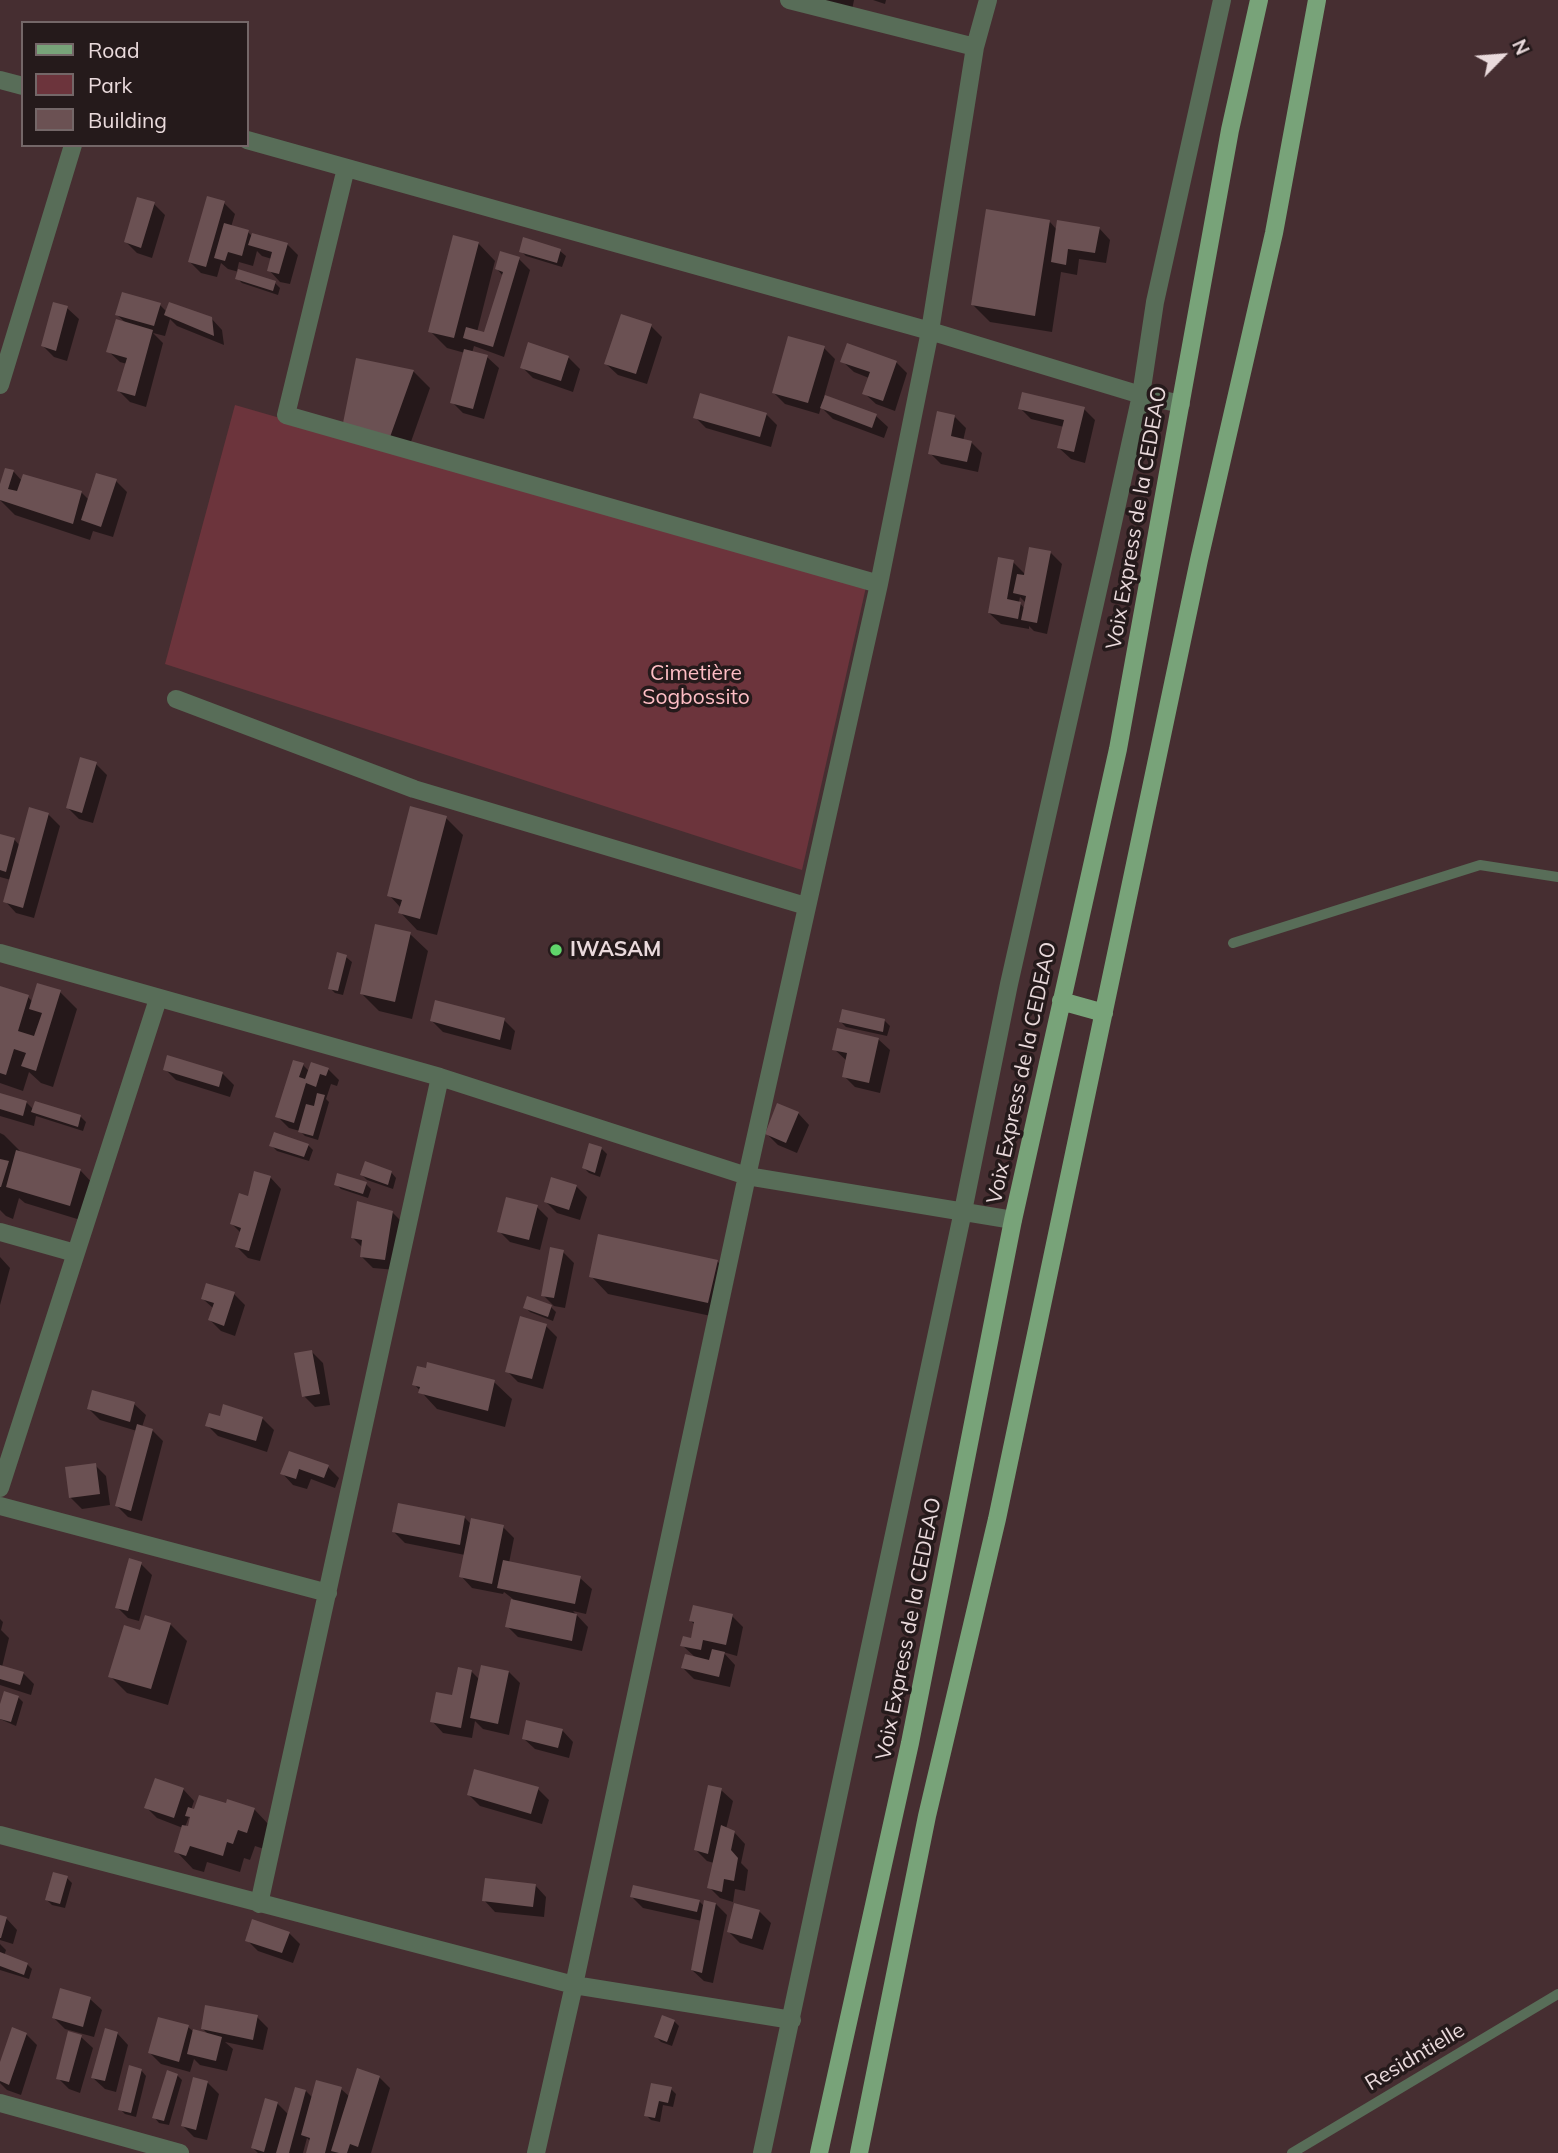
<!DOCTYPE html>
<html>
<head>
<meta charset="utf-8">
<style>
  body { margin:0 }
  #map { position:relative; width:1558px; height:2153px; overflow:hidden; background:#462e31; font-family:Mulish,sans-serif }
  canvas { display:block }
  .legend { position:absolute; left:21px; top:21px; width:228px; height:126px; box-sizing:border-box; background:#251a1b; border:2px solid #746768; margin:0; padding:9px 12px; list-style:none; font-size:21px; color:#eadadc }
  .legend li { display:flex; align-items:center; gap:14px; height:35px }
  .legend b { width:35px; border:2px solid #746768 }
  .north { position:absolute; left:1467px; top:21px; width:70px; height:70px; -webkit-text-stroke:5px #251a1b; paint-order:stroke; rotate:65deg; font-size:19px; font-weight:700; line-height:28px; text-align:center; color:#eadadc }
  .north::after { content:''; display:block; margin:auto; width:24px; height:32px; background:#eadadc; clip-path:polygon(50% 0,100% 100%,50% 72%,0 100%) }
</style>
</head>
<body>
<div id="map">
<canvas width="1558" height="2153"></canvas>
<ul class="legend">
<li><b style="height:9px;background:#78a379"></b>Road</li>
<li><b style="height:19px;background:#6c343c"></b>Park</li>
<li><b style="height:19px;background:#6b5153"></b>Building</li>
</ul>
<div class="north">N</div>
</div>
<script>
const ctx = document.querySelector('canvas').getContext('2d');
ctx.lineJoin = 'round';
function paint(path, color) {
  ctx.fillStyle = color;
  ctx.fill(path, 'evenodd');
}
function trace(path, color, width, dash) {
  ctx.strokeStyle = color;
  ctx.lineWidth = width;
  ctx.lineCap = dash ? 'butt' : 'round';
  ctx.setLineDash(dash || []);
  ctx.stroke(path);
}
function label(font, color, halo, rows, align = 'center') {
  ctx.font = font + ' Mulish,sans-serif';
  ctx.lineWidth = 7;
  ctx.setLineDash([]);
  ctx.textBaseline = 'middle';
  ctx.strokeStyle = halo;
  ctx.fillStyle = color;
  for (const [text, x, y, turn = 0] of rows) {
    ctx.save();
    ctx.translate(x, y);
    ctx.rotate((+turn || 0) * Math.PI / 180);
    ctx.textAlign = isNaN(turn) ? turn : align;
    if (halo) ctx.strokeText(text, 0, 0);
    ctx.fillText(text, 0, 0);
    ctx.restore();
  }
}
const green = new Path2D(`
  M235,405L866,587L802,870L165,664Z`);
const shadow = new Path2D(`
  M819,0H854L852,10Z
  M873,0H886L885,4Z
  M224,203L235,214L231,227L248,232L253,237L287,244L298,255L290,284L280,282L269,270L272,259L262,256L257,251L253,266L239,262L237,271L275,283L280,288L278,295L242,283L237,278L239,272L228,269L221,263L217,277L201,273L190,262Z
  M154,204L165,215L152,258L137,253L126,242Z
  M1050,222L1057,230L1099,228L1110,240L1106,263L1079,259L1077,275L1061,272L1052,332L990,322L973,305Z
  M478,243L495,261L477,332L485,335L503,276L497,269L519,259L530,270L504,357L474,346L472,353L487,357L499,368L484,419L463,413L452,402L465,353L447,348L430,331Z
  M521,251H560L566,256L562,267L526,256Z
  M160,305L167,312L211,318L222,330L224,345L177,326L170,319L165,336L153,333L163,343L146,407L130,402L119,391L127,364L120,362L108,351L127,324L117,315Z
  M67,308L79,319L67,361L54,357L43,346Z
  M651,326L662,337L647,384L618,375L606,364Z
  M529,344L569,358L580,369L573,392L533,378L522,367Z
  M824,348L835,359L824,397L876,416L888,427L884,438L833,419L821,407L819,414L785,404L774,393Z
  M842,361L896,362L907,373L895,411L876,404L864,393L869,378L854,372Z
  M413,371L430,388L407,453L363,440Z
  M1020,408L1084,409L1095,420L1085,463L1071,459L1059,448L1064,427L1031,419Z
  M766,414L777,425L771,447L706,428L695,417Z
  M955,417L966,428L963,441L971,442L982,453L978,472L941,464L930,453Z
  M6,470L14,472L22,481L81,492L89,500L116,481L127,492L113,537L93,531L90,540L15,515L0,500V490Z
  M1051,553L1062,564L1047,634L1034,631L1029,626V629L1001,624L989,613L1013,562L1026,575ZM1020,597L1026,603L1025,609L1019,602Z
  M96,764L107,775L93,823L79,819L68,808Z
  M48,814L60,826L34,918L16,913L5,901L11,880L0,877V836L14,839L20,846Z
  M446,818L463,835L437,935L417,930L400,912L401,908L389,895Z
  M410,934L428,951L412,1019L379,1011L361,993Z
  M346,957L352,962L343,995L335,993L330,988Z
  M0,988L28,997L33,1002L60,992L77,1009L53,1087L41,1083L29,1072L23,1091L0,1083Z
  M504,1020L515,1031L511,1050L443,1032L432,1021Z
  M885,1021L890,1026L887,1036L846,1027L841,1022Z
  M878,1039L890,1050L880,1093L855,1087L844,1076L847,1061L834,1049Z
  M303,1065L310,1072L328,1069L339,1080L337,1086L331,1084L326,1099L329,1102L318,1140L305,1136L300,1131L289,1128L277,1116Z
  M165,1069L223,1074L234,1085L230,1097L176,1080Z
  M0,1095L26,1102L34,1110L81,1117L86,1122L83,1131L36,1116L34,1126L0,1116Z
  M798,1113L809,1125L797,1153L778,1145L767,1134Z
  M0,1133L4,1135L21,1152L80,1170L97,1188L87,1222L25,1203L19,1198L13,1219L6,1216L0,1210Z
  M271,1145H308L313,1150L309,1161L277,1151Z
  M602,1149L607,1154L600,1177L589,1173L584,1168Z
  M391,1172L396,1178L393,1189L367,1180L362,1175Z
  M270,1177L281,1189L260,1261L248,1258L237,1247L241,1233L232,1224L249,1198Z
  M336,1184H366L371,1189L368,1198L341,1189Z
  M576,1186L587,1197L580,1220L557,1213L546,1202Z
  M537,1207L548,1218L540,1250L510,1242L499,1231Z
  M392,1212L404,1224L396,1270L373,1268L361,1256L363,1248L353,1238Z
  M563,1252L574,1263L565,1308L554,1306L543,1295Z
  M0,1257L10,1268L0,1305Z
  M717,1261L734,1278L725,1319L608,1294L591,1276Z
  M234,1294L245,1305L235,1336L221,1331L210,1320L214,1309L203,1299Z
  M525,1307H551L556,1312L553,1321L530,1312Z
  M546,1326L557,1337L543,1389L518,1382L507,1371Z
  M312,1352L323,1363L330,1405L315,1407L304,1396Z
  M494,1382L512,1399L505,1427L437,1409L414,1384Z
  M134,1404L146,1415L142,1427L152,1430L163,1441L142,1521L128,1517L117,1506L137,1431L100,1420L89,1409Z
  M221,1418H262L274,1430L267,1452L218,1436L207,1425Z
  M290,1453L328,1467L339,1478L335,1488L311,1479L307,1489L293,1485L282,1473Z
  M95,1465L106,1476L110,1505L82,1509L70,1497Z
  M465,1518L471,1524L503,1527L514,1538L509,1563L580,1578L592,1589L586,1614L573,1611L588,1627L582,1651L518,1637L507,1626L513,1599L504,1592L503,1594L472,1588L461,1576L465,1555L405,1543L394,1532Z
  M141,1564L152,1575L139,1621L128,1618L117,1607Z
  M732,1616L743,1627L737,1656L723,1652L735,1665L730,1687L694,1679L683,1668L696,1658L682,1645L692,1640L695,1625L691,1621Z
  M0,1619L3,1622L1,1630L9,1638L2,1667L23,1673L34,1684L31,1695L0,1685Z
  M170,1624L187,1641L168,1705L127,1693L110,1676L141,1632Z
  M471,1671L480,1680L509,1672L520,1683L509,1735L483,1729L475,1721L472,1738L443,1733L432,1721L454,1697Z
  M18,1697L23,1702L16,1726L0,1719V1710Z
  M562,1730L573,1742L569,1758L535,1749L523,1738Z
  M183,1789L194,1801L191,1810L195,1811L227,1806L254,1809L271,1827L264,1849L255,1846L250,1860L244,1858L240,1872L207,1862L204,1872L193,1869L176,1851L183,1828L157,1818L146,1807ZM189,1817L192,1820L189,1829L185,1827Z
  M538,1789L549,1800L542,1824L480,1806L469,1795Z
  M721,1790L733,1801L726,1829L734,1832L745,1844L741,1863L748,1870L745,1891L735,1889L733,1902L720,1898L709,1887L714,1863L707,1861L696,1850Z
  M67,1878L72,1883L65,1908L52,1905L47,1900Z
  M535,1885L546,1897L544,1917L495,1912L484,1900Z
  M632,1897L699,1901L705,1907L716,1904L727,1915L713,1983L704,1981L692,1970L702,1921L643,1908Z
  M759,1911L771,1923L763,1950L740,1943L729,1932Z
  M0,1917L6,1918L17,1930L13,1944L0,1940Z
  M289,1933L300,1944L293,1963L258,1951L247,1940Z
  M0,1944L6,1950L4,1956L27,1964L32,1969L29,1979L0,1970Z
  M90,1999L102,2010L94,2037L65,2029L54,2018Z
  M257,2017L268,2028L263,2050L225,2042L233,2049L227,2071L200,2065L194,2059L190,2072L161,2064L150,2053L188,2027L194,2032L209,2035L202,2028Z
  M674,2021L679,2026L672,2046L661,2042L656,2037Z
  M117,2033L128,2045L116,2092L105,2089L93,2078Z
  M26,2034L37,2045L21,2095L7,2090L0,2083V2068Z
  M81,2037L93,2048L80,2093L69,2089L58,2078Z
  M141,2070L146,2076L136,2117L125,2114L120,2109Z
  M177,2075L182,2080L169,2125L159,2123L154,2117Z
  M379,2077L390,2088L371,2153H308L311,2142L307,2138L303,2153H258L253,2148L277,2103L289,2115L306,2091L313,2098L341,2089L350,2097Z
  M195,2080L208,2083L219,2094L207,2140L194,2137L183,2126Z
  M652,2085L671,2089L676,2094L673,2107L663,2105L660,2122L651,2120L646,2115Z`);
const building = new Path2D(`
  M207,196L225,201L206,267L188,262Z
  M137,197L155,202L141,248L124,242Z
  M986,209L1050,220L1035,316L971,305Z
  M1057,220L1100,227L1095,253L1068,249L1066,265L1051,262Z
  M224,223L249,230L242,256L228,252L225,261L214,258Z
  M252,233L288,243L279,274L267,271L272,252L248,245Z
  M453,235L479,242L454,338L428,332Z
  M523,237L561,249L557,263L519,252Z
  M500,251L520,257L493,347L463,338L466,327L484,332L503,272L495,269Z
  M238,269L276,281L273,291L235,279Z
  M122,292L161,303L154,326L115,315Z
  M53,302L68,306L56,351L41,346Z
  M169,302L212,317L214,336L164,315Z
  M621,314L652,324L636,374L604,364Z
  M116,319L153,330L135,396L117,391L127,358L106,352Z
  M788,336L825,346L808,403L772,393Z
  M528,342L569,356L561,381L520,368Z
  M847,343L897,361L883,401L862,394L870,372L840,362Z
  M464,349L488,355L473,409L450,403Z
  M356,358L414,370L390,437L343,423Z
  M1022,392L1085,407L1074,452L1057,448L1064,420L1018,409Z
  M700,393L767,413L760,437L693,418Z
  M825,395L877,414L872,428L820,408Z
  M937,411L955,415L951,436L972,441L967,462L928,454Z
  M5,468L14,470L8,489L17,491L23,474L82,491L73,524L0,500V484Z
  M96,473L117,479L101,527L81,520Z
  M1029,547L1051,551L1037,623L1021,620L1026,596L1013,593L1017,574L1024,575Z
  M998,557L1014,560L1007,599L1021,602L1018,619L988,613Z
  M80,757L97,762L82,813L66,808Z
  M410,806L447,816L420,919L398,913L402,900L387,896Z
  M29,807L49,813L23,908L3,902Z
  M0,834L15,838L6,872L0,870Z
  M375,924L411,932L395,1002L360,994Z
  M337,952L347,955L338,991L328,989Z
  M37,983L61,990L36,1071L21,1066L26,1053L14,1049L6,1075L0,1073V986L29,995L18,1031L34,1036L42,1013L29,1009Z
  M435,1000L505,1018L500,1040L430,1021Z
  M842,1009L885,1019L883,1032L839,1022Z
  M837,1028L879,1038L869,1083L842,1077L847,1053L832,1050Z
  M167,1055L223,1072L219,1087L163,1070Z
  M293,1060L304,1063L299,1077L305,1079L311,1062L329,1068L326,1076L320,1074L316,1087L306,1083L294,1123L275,1117Z
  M0,1093L27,1101L23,1116L0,1109Z
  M317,1093L325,1095L313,1136L298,1132L306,1104L314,1106Z
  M35,1101L81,1115L78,1127L31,1112Z
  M777,1103L799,1112L786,1143L765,1134Z
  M274,1132L309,1144L304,1157L269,1146Z
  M589,1143L602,1147L595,1173L582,1168Z
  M16,1150L81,1169L70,1206L6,1187Z
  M0,1159L9,1161L1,1187H0Z
  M365,1161L392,1171L388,1185L360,1175Z
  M254,1171L271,1176L249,1251L235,1247L241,1228L230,1224L239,1193L248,1196Z
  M337,1173L367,1182L363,1194L334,1185Z
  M551,1177L577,1185L569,1210L544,1202Z
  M506,1197L538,1205L529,1240L497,1232Z
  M357,1201L393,1211L385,1260L360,1257L362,1240L351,1238Z
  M598,1234L718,1260L708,1303L589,1277Z
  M550,1247L564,1250L554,1298L541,1296Z
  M206,1283L235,1292L224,1326L208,1320L214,1303L201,1299Z
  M527,1296L552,1305L548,1317L523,1308Z
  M520,1316L547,1324L532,1379L505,1372Z
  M312,1350L320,1394L302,1397L294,1353Z
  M427,1362L495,1380L488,1411L418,1393L420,1387L412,1385L417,1366L426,1368Z
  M92,1390L135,1402L130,1422L87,1409Z
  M223,1404L263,1417L256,1441L205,1426L209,1413L220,1416Z
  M137,1424L153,1429L131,1511L115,1506Z
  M289,1451L329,1465L324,1478L299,1469L296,1479L280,1474Z
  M96,1463L100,1494L69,1498L65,1467Z
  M398,1503L465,1516L460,1545L392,1532Z
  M471,1518L504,1525L492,1584L459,1577Z
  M129,1558L142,1562L128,1611L115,1608Z
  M503,1560L581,1576L575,1604L497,1588Z
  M511,1599L577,1614L572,1641L505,1627Z
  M693,1605L733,1614L726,1645L703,1640L701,1650L680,1646L683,1636L691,1638L694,1622L689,1621Z
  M145,1615L171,1623L151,1689L108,1677L124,1625L140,1630Z
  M712,1649L725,1652L719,1677L681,1668L685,1654L709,1660Z
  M0,1665L24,1672L20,1685L0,1679Z
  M481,1665L509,1671L498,1724L470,1718Z
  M458,1667L472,1670L461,1728L430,1722L436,1692L452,1695Z
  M4,1691L19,1696L11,1722L0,1719V1704Z
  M526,1720L563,1729L558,1748L522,1739Z
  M474,1769L539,1787L531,1814L467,1795Z
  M155,1778L184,1788L174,1818L144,1808Z
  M708,1785L722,1788L708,1854L694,1850Z
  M199,1795L226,1803L227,1799L255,1808L247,1833L238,1830L233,1844L227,1842L223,1856L190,1846L186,1856L174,1852L182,1825L188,1826L190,1817L185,1816L188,1807L194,1809Z
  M721,1825L735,1831L731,1850L738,1858L734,1881L724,1879L722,1892L707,1888Z
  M53,1872L68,1876L60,1904L45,1900Z
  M485,1878L536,1884L533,1907L482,1901Z
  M633,1885L700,1900L697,1912L630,1897Z
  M704,1900L716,1903L702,1973L691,1970Z
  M734,1903L760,1910L752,1939L727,1932Z
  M0,1915L7,1917L1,1938H0Z
  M252,1919L290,1932L282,1953L245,1941Z
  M0,1952L28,1963L24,1975L0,1966Z
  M60,1988L91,1997L83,2027L52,2018Z
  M205,2005L258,2015L253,2040L201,2029Z
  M662,2015L675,2020L667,2042L654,2037Z
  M158,2017L189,2025L179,2062L148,2053Z
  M12,2027L27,2033L9,2085L0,2081V2062Z
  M105,2028L118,2032L105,2081L91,2078Z
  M193,2029L222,2037L216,2061L187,2054Z
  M68,2031L82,2035L69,2082L56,2079Z
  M129,2065L142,2069L131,2113L118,2110Z
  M357,2068L380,2076L358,2147L350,2144L347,2153H339L331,2151Z
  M167,2070L178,2074L164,2121L152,2118Z
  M193,2077L208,2081L196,2130L181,2126Z
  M316,2080L342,2087L325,2153H306L310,2138L301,2135Z
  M651,2083L672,2087L668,2103L659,2101L655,2118L644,2116Z
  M295,2087L306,2090L289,2153H276Z
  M265,2098L278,2102L264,2152L251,2148Z`);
const lane = new Path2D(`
  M1233,943L1480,865L1558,877
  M1292,2153L1558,1994`);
const street = new Path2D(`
  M789,0L975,47
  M0,80L23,86
  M247,140L930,331L1141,395L1181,404
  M346,168L286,415L879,584
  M0,385L73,145
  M176,699L414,789L806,906
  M0,953L440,1077L747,1176L1013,1220
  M0,1232L75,1253
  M0,1488L158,999
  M0,1506L328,1593
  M0,1835L574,1985L792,2020
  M259,1904L440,1077
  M0,2103L180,2153
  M536,2153L574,1985L747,1176L879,584L930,331L975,47L988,0
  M762,2153L963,1211L1009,984L1107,550L1141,395L1155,302L1222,0`);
const primary = new Path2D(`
  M1061,1001L1104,1013
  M819,2153L910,1743L1013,1220L1118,749L1230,130L1259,0
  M859,2153L927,1816L997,1519L1199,560L1274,233L1317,0`);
const markers = [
  [556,950,7,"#60d56b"]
];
const streetNames = [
  ["Voix Express de la CEDEAO",1137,518,-80],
  ["Voix Express de la CEDEAO",1022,1073,-78],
  ["Voix Express de la CEDEAO",909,1629,-79],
  ["Residntielle",1415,2057,-31]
];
const parkNames = [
  ["Cimetière",696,674],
  ["Sogbossito",696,698]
];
const poiNames = [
  ["IWASAM",570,950]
];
paint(green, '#6c343c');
paint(shadow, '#0007');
paint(building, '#6b5153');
trace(lane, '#586d58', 10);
trace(street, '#586d58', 18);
trace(primary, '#78a379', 18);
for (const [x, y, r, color] of markers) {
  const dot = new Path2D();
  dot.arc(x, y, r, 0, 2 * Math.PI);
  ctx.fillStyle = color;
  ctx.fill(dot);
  trace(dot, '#251a1b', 2.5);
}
label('21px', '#eadadc', '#251a1b', streetNames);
label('21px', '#febec5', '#251a1b', parkNames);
label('bold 21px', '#eadadc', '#251a1b', poiNames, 'left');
</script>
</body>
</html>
